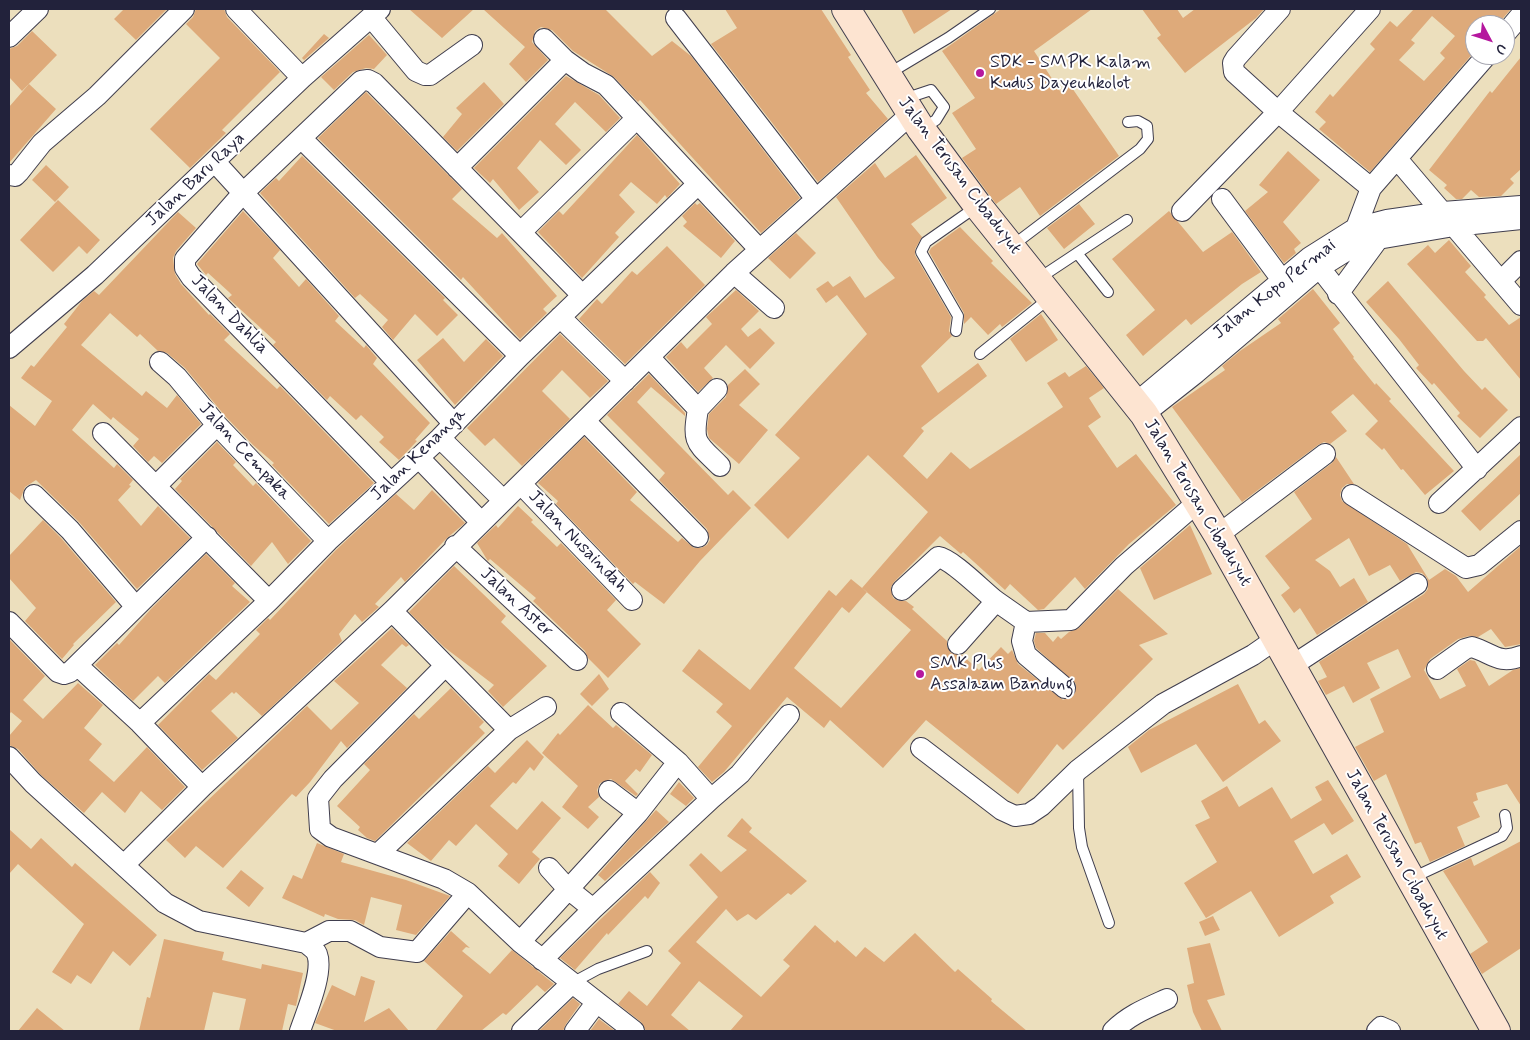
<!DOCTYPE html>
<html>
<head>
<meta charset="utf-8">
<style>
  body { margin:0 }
  #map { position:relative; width:1530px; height:1040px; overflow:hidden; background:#ecdfbd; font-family:Mynerve,sans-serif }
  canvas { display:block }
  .frame { position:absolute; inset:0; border:10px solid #22223b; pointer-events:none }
  .north { position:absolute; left:1465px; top:15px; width:50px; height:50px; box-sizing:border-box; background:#fff; border:1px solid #a7a7b1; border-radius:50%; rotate:130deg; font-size:14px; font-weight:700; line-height:20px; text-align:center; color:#22223b }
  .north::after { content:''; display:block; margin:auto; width:18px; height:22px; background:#b5179e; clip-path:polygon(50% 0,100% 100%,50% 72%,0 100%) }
</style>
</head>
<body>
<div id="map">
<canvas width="1530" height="1040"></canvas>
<div class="frame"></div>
<div class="north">U</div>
</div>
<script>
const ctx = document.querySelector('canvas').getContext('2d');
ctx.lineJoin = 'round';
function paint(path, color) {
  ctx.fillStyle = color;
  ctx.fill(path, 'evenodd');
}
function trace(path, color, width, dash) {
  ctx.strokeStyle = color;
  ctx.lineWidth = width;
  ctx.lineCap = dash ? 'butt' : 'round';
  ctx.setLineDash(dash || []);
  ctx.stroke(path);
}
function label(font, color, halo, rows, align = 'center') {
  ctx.font = font + ' Mynerve,sans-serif';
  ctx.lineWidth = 4;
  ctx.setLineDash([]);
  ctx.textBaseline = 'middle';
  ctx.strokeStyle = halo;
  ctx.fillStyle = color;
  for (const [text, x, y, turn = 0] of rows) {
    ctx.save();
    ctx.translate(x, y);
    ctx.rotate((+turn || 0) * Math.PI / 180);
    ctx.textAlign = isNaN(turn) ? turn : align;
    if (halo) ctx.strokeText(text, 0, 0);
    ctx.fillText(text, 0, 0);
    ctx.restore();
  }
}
const building = new Path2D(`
  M124,9H167L136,40L114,19Z
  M196,9H224L227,17L280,72L222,130L226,133L190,168L150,129L220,58L186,24L193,17Z
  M409,9H474L442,38Z
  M483,9H605L652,56L672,41L691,56L800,198L761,233L640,100L638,102L614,77L573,51L552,30L541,27L535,31L532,42L548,60L526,82L509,64L525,47Z
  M725,9H821L851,55L848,57L870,90L866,93L888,119L818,182L711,44L737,28Z
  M901,9H952L914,34Z
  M1001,9H1092L1034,51L1060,91L1070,85L1119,156L1040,216L1020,187L996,204L962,158L976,149L952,113L975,98L942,51Z
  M1142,9H1177L1183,18L1195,9H1264L1256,18L1185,73L1157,38L1161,35Z
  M1414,9H1511L1497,25H1475V51L1370,172L1319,129L1326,122L1315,112L1330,94L1333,97L1375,49L1370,44L1390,21L1397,27ZM1432,16L1455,36L1440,53L1445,58L1424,81L1399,60L1415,43L1411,40Z
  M32,31L57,55L22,91L9,77V49L17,46Z
  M324,34L329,38L304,60L302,58Z
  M369,35L387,55L374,69L366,68L353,72L334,90L321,77Z
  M1521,57V169L1510,179L1514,183L1501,196L1479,197L1471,190L1462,199H1456L1444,188L1447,185L1429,170L1490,91L1492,93Z
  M566,76L599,95L620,118L606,132L575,102L555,124L581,150L566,165L540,140L517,168L539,192L519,210L493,179L490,183L474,168Z
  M484,82L504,104L457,151L443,137L462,114L456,108Z
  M29,84L56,109L9,163V107Z
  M366,92L462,189L452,199L497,238L502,233L557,296L543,309L547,313L520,339L463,277L461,280L318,138Z
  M637,135L680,184L667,198L665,195L657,204L631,182L619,195L635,212L615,233L619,237L582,278L538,232L559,211L563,215Z
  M1288,151L1320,180L1283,222L1301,243L1294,249L1296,253L1284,263L1245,211L1268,192L1259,185Z
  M916,155L947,198L911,224L922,237L915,249V255L951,317L949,331L952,336L921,366L938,393L978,363L987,376L921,428L924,431L903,456L927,479L951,452L970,469L1063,407L1047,383L1065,372L1069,377L1086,366L1104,388L1089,398L1101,417L1088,426L1117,468L1136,454L1176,505L1129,544L1085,589L1075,577L1044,609L1038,610L1010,584L1005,590L963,552L961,554L940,536L894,582L891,587L893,598L899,601H906L914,607L912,609L947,641V647L951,653L962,655L979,670L1001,647L1008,654L1012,650L1018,664L1063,700L1074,695L1076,684L1036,648L1034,641L1036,633H1045L1053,642L1058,636L1061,639L1069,632L1079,628L1118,589L1168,634L1139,645L1153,659L1063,750L1057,744L1018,794L926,720L883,768L830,720L824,728L787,697L724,772L712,782L698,767L732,726L716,712L723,704L682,671L699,649L750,690L829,590L836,596L851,579L867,592L849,613L842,607L794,668L841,708L911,630L862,588L928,512L868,455L788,539L754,505L800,458L775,435L867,334L837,295L826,303L816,289L828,281L833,287L850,276L865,298L895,278L878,258L836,197L875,163L885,178Z
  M302,156L445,298L443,300L458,315L437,336L415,314L393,340L382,327L388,320L360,294L355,298L260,193L276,178L279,181Z
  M46,165L69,187L55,202L32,180Z
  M58,200L100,240L87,254L79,246L53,272L20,240Z
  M695,203L697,205L700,203L735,241L721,258L683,226L687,222L682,216Z
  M1079,204L1095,224L1064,249L1047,228Z
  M243,211L280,250L273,258L299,287L306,279L339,316L335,321L364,348L366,345L377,358L373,364L430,423L415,440L417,441L399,460L379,442L384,437L361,415L356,420L330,396L327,400L273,345L276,342L228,298L232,295L229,292L208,273L206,275L197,264Z
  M1169,211L1203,252L1232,232L1261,272L1242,284L1191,325L1186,319L1143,356L1126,335L1155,310L1112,259Z
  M178,212L196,228L176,251L173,258L175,274L181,284L209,315L210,314L230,334L224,340L277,389L280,386L374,483L329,524L272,465L274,463L253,445L226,417L185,368L167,353L158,351L140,334L137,337L110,313L81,345L142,396L146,391L167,408L177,395L201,424L162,463L154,456L148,462L133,446L139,439L113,417L111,420L93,404L72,430L114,468L117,464L133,480L129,485L131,486L118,500L141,526L158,506L190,538L137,589L79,522L36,480L25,487L20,500L9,491V405L35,426L52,401L21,378L31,365L34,367L67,327L64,324L82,301L94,291L99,295Z
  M960,227L993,261L991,263L1032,303L1002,327L1000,324L988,335L971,317L964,324V313L929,252L931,248Z
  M796,233L816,253L790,279L768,258Z
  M1449,240L1471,266L1465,272L1486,295L1484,297L1509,325L1521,317V380L1486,338L1483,341H1477L1407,264L1428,245L1435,253Z
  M667,246L705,285L625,364L579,319L597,299L602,304L632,271L637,275Z
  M1388,281L1464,371L1482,390L1485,387L1508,410L1480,438L1457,416L1460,413L1434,383L1432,385L1416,368L1419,365L1399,339L1366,302Z
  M1313,289L1340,323L1333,329L1354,357L1353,358L1375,385L1376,383L1391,399L1389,401L1454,471L1425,495L1403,469L1401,470L1384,448L1382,450L1365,434L1378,421L1353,394L1331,412L1347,431L1330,444L1324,442L1318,445L1242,502L1172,407L1225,370L1222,366L1240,351L1281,323L1278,319Z
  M736,290L759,311L741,329L748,337L760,328L775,343L750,369L726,345L704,368L713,378L698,392L666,357L681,342L687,349L712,324L706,317Z
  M1041,314L1058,340L1026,362L1010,339Z
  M560,334L608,381L590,398L562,370L542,391L570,419L522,466L494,438L485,446L467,428Z
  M443,338L464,362L486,339L503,356L455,405L417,360Z
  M745,369L760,384L739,405L768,430L739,464L709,438L707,429L709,414L726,397L728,385Z
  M649,374L685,413V416L651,387L637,402L728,495L733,490L751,508L700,561L664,604L635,582L633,584L556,504L558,501L538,483L584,437L637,492L630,500L678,542L682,538L694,548H701L707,545L710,540L707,529L659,480L665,473L607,415Z
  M217,442L236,462L233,465L253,486L256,483L311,541L288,564L272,542L251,566L175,489L182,481L180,479Z
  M1521,454V493L1480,531L1461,511Z
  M1336,457L1354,484H1347L1342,488L1340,495L1342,501L1407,544L1429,580L1445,569L1456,576L1468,592L1521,546V644L1505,647L1491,629L1478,637L1469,636L1458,639L1430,659L1424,670L1440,699L1466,686L1457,669L1470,660L1475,661L1489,686L1513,670L1521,668V806L1507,784L1476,793L1478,800L1473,802L1480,817L1457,827L1465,846L1430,862L1421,842L1415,844L1386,774L1374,781L1355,747L1384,732L1370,699L1411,677L1398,649L1367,663L1380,688L1353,703L1344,686L1326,695L1318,681L1327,677L1319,662L1424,594L1428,589L1427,578L1422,573L1416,572L1400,581L1390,565L1369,576L1349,538L1315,560L1330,571L1340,587L1354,578L1368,602L1317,635L1300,608L1294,613L1281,595L1290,588L1265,556L1312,519L1294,492L1332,463Z
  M432,490L465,523L447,538L405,582L401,577L375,604L379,607L362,622L355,614L339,634L342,641L262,716L236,692L234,694L232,692L211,711L238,738L202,770L158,725L209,674L216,680L260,634L256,630L268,618L270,620L336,550L396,494L414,510Z
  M518,506L533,520L531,522L557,547L561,543L616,600L607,610L641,644L608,678L588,658L585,651L533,601L536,598L490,559L488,561L486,558L477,543L496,525L498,528Z
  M43,520L61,538L116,602L73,644L74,645L62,659L25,621L36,608L9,578V556Z
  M1190,525L1212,574L1154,600L1140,568Z
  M206,554L235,583L232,586L250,602L165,683L158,676L133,701L95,665L117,643L119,645L151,609Z
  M454,566L506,616L501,622L547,666L503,707L488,691L494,685L444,647L409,612Z
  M392,628L409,645L406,647L402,644L381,665L407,688L347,748L341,741L310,782L296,797L292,794L223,868L196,846L185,858L166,840L307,706L331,730L359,703L334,681Z
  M9,639L45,676L23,700L43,719L78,683L103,705L84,728L102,744L89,760L114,782L147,747L185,787L162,810L141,791L125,813L102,792L84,813L41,775L18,749L9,745V736L22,721L11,712L9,715Z
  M599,674L609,689L592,706L580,694Z
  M1238,684L1259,724L1265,720L1281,741L1223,782L1196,744L1141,773L1128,747L1149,730Z
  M451,688L484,722L479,727L485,733L375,841L367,838L358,830L360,827L337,806L370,770L364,764L414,714L419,719Z
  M588,705L613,728L616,725L652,755L640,772L636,769L625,781L638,794L636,796L611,779L600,783L597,790L599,797L588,807L599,817L588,829L562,807L578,786L542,753L558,733L560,735Z
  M527,740L544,757L534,771L530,767L516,784L513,782L490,806L517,830L542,801L561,818L532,852L540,859L519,884L498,866L508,854L476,824L456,846L449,840L431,861L407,843L488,766L495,773Z
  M1328,780L1354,821L1332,835L1324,823L1294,841L1313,874L1347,854L1361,877L1330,896L1334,903L1279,937L1251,891L1206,918L1184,883L1217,862L1195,825L1210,818L1201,801L1227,786L1239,807L1272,787L1291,819L1322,800L1315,787Z
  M679,782L694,798L686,806L670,794Z
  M656,810L669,822L605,881L598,875Z
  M742,818L752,828L749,832L807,881L791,895L788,893L756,920L748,914L737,921L726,909L696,942L761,997L790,966L783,960L815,925L835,943L837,940L856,957L865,947L884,962L915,933L955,972L958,969L992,999L991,1001L1027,1031H730L743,1016L699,981L671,1015L690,1031H646L641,1022L618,1004L629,991L647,1006L681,963L668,951L718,897L689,865L701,853L721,872L747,850L727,836Z
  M9,829L31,849L41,838L72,867L75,863L157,935L130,966L113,951L91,984L77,975L71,984L52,972L84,924L18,864L9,874Z
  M1521,841V948L1482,974L1470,954L1488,942L1443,871L1471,858L1474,866Z
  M317,843L344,854L341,862L406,880L450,896L416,935L396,930L402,905L371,897L364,925L355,920L338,919L325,914L324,917L282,898L293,875L302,879Z
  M241,870L264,888L249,907L226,888Z
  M650,872L660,883L648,899L645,896L608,935L607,933L575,970L560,958Z
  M1213,916L1220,930L1205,936L1199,922Z
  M451,931L470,948L466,947L462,951L490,974L512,950L554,984L545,992L537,985L506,1015L503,1013L481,1031H435L463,996L424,961Z
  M164,939L224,952L222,960L261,969L262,964L303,973L296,1006L288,1004L282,1031H239L246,999L213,992L204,1031H139L147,997L150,998Z
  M1210,943L1225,995L1207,1000L1222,1031H1202L1193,1012L1187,985L1194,983L1187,948Z
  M361,976L375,981L364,1022L389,1008L409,1031H337L315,1023L332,985L355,996Z
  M573,998L580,1004L566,1024L563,1031H539Z
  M37,1008L65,1031H18Z
  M599,1019L615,1031H590Z`);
const lane = new Path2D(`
  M888,74L948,38L990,9
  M904,99L931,90L944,107L936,120L922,129
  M1012,246L1140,149L1148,139L1147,126L1138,121L1128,122
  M1077,253L1108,292
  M1038,279L1127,220
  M956,331L958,316L921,252L926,242L976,207
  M980,354L1051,297
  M1078,771L1079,828L1082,847L1109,923
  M1412,878L1502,836L1507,828L1505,815
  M572,983L598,969L647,951`);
const street = new Path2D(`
  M236,9L302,78
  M1280,9L1236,58L1233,63L1234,72L1278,112L1371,188
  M371,17L416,71L425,75H430L472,45
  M676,18L815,198
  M1505,34L1521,15
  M9,37L38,9
  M544,39L565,60
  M301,138L520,356
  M1398,160L1521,305
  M215,162L454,424
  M457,168L565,60L583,73L606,85L759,249
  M9,175L15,176L19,172L42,143L97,96L184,9
  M1222,199L1282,280
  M1182,211L1278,112L1370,9
  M1356,228L1371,188L1487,55
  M521,232L636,119
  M1312,258L1477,469
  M734,273L774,308
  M1501,281L1521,261
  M1338,294L1379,238
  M560,317L625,381
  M9,348L95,275L302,78L380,9
  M649,357L698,409L717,389
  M160,362L177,377L217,425L328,541
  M1136,403L1310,257L1356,228L1387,220L1443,212L1521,206
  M698,409C692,444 696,442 720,466
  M1144,414L1196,373L1319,268L1348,250L1378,239L1454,226L1521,219
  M585,421L698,537
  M103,433L269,601
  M440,438L503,500
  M419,458L480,521
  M391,483L191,277L185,268V259L242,194L361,81L368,80L374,83L582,295
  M521,484L632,600
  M156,486L217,425
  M34,495L70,530L136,607
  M1352,495L1466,568L1479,565L1521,531
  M1439,503L1521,427
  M1218,535L1325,454
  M455,546L577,660
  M902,590L938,557C952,559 983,591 996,601
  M392,611L509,730
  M9,622L58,672L64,674L70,672L207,537
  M1026,622L1022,641L1026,655L1065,688
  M958,644L996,601L1026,622L1071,620L1124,566L1199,501
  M78,666L140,723L202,787
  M445,666L333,779L318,798L320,829L331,837L444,879L468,893L520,942L634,1031
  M1290,667L1417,584
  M1437,669L1465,649L1472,647C1492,653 1499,665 1521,656
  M621,713L678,762L638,813
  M140,723L269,601L328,541L440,438L520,356L697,185
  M921,748L1002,810L1015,816L1029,814L1041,806L1078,770L1163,704L1253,655L1276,639
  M9,757L33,783L165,903L199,921L306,943C310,946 315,949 317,954C324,972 306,1013 300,1031
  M711,799L740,774L789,715
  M378,854L509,730L546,707
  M124,865L202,787L392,611L734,273L911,114
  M549,868L567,888L593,909
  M520,942L638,813L609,791
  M306,943L329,931H350L380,947L417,952L468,893
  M542,960L593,909L711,799L678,762
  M522,1031L572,983
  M575,1031L596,1003
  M1113,1031C1129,1015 1147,1008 1167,999
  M1377,1031L1381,1027L1390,1031`);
const secondary = new Path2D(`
  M846,9L921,129L978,206L1144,414L1218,535L1496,1031`);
const markers = [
  [980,73,5,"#b5179e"],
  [920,674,5,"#b5179e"]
];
const poiNames = [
  ["SDK - SMPK Kalam",990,63],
  ["Kudus Dayeuhkolot",990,84],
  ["SMK Plus",930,664],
  ["Assalaam Bandung",930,685]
];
const streetNames = [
  ["Jalan Terusan Cibaduyut",959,176,53],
  ["Jalan Baru Raya",196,180,-43],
  ["Jalan Kopo Permai",1275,290,-38],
  ["Jalan Dahlia",229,315,46],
  ["Jalan Cempaka",244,452,47],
  ["Jalan Kenanga",419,455,-44],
  ["Jalan Terusan Cibaduyut",1197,503,59],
  ["Jalan Nusaindah",577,542,46],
  ["Jalan Aster",516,603,43],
  ["Jalan Terusan Cibaduyut",1396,855,61]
];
paint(building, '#deaa7a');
trace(lane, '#403e4e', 12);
trace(street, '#403e4e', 22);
trace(secondary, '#403e4e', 30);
trace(lane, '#fff', 10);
trace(street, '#fff', 20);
trace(secondary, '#fde4d1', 28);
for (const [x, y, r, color] of markers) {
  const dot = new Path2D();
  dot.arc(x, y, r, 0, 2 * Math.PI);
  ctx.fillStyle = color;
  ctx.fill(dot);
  trace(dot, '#fff', 2);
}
label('18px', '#22223b', '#fff', poiNames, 'left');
label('18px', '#22223b', '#fff', streetNames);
</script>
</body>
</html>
